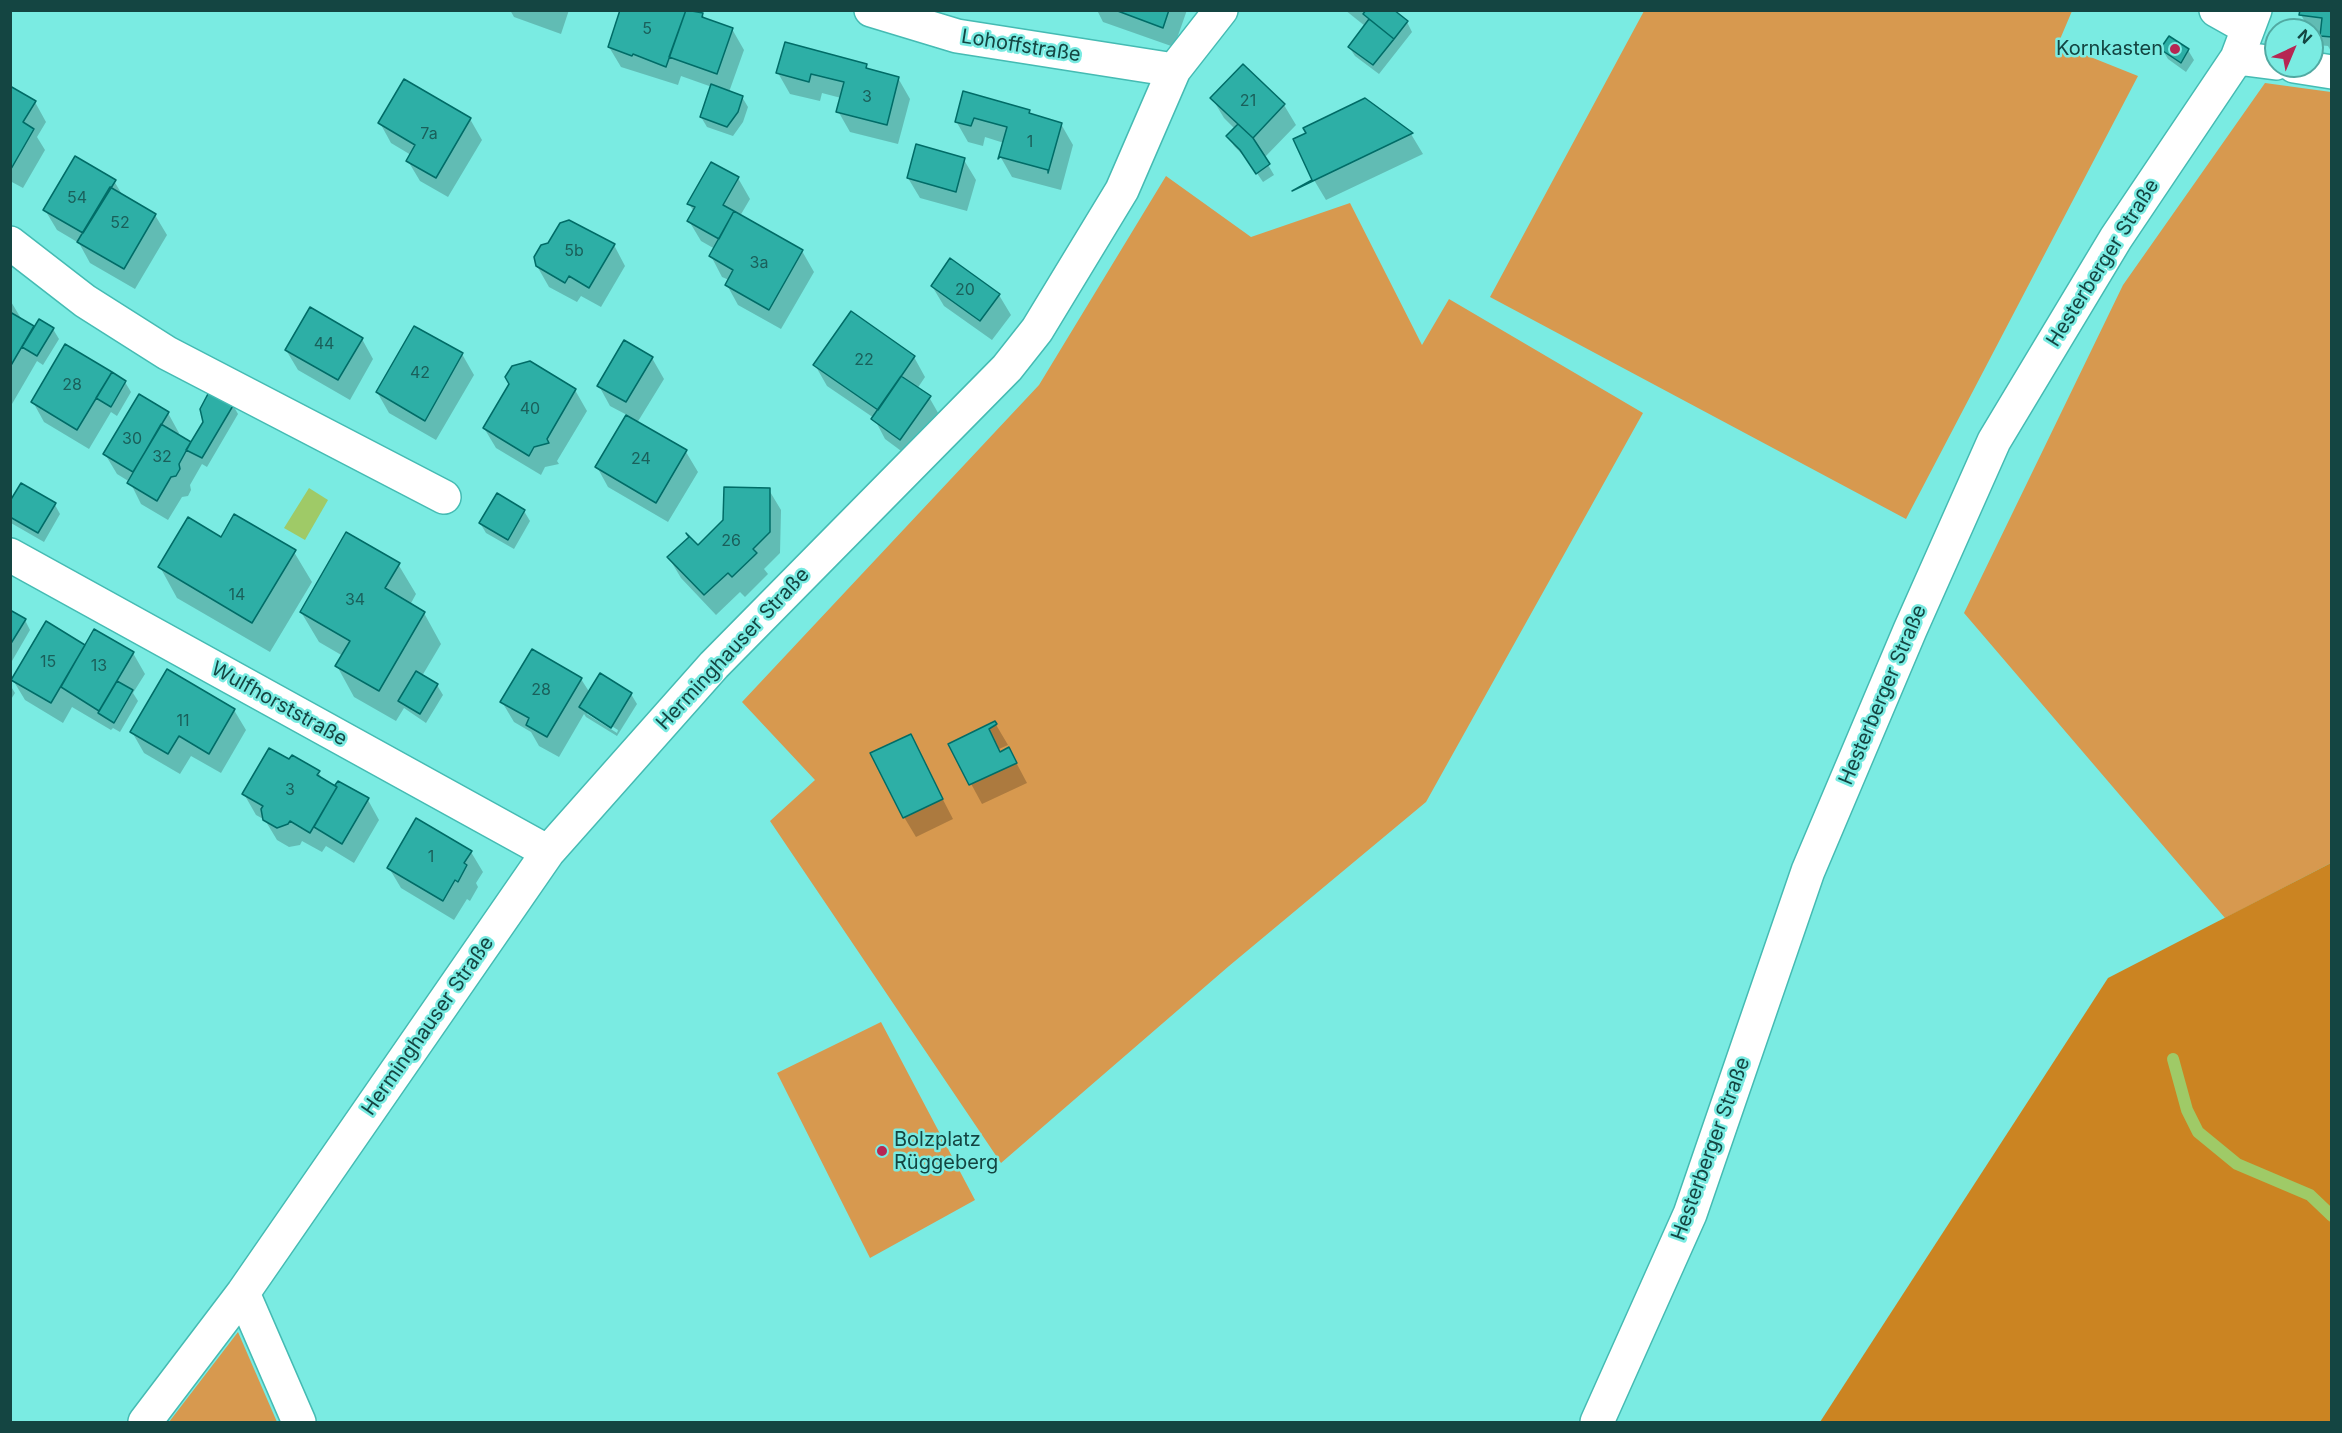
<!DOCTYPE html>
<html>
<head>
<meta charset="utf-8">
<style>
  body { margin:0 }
  #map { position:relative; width:2342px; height:1433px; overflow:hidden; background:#7aebe2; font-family:Inter,sans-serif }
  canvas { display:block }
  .frame { position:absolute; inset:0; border:12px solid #144542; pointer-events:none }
  .north { position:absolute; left:2264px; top:18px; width:60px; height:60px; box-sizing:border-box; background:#7aebe2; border:2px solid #51a9a2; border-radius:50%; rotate:44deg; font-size:16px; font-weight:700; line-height:24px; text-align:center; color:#144542 }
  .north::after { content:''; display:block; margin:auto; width:21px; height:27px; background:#b62653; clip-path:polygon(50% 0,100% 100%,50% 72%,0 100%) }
</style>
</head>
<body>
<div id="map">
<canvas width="2342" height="1433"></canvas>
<div class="frame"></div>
<div class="north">N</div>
</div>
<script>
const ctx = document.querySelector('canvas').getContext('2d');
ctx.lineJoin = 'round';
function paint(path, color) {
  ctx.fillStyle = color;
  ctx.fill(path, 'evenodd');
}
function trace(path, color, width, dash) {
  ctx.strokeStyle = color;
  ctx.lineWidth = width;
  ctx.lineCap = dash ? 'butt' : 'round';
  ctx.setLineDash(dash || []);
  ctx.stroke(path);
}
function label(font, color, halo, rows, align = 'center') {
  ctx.font = font + ' Inter,sans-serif';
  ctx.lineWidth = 5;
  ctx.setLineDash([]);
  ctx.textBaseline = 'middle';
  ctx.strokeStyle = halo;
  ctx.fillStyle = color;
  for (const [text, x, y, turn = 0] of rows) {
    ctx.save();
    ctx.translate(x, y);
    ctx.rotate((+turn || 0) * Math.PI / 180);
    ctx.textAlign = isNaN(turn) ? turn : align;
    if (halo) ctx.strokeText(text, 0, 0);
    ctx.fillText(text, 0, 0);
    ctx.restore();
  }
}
const green = new Path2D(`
  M1644,11H2072L2058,44L2138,76L1906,519L1490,297Z
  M2265,83L2331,92V863L2225,918L1964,613L2123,285Z
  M1166,176L1251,237L1350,203L1422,345L1449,299L1643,413L1426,802L1229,966L1001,1163L770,821L815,780L742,702L1039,385Z
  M881,1022L975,1200L870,1258L777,1073Z
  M238,1332L277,1422H169Z`);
const forest = new Path2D(`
  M2331,863V1422H1820L2108,978Z`);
const water = new Path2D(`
  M309,488L328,500L305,540L284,528Z`);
const shadow = new Path2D(`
  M510,10H569L561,34L514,17Z
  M622,10H693L702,14L706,20L732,29L744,50L729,92L742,97L748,107L743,122L733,136L707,127L701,117L712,87L681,76L678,85L621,67L609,47Z
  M1097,10H1187L1174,47L1103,22Z
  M1345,10H1393L1407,22L1412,32L1379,74L1355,56L1349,47L1365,26Z
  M2332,10V53L2328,46L2318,45L2312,30H2310L2301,15Z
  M2162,49L2188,50L2194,60L2186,72L2168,59Z
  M866,65L869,71L898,78L910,99L898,144L850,132L838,111L841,98L822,93L820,101L790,94L778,73Z
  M1243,66L1284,105L1296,125L1264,158L1274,175L1263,182L1248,160L1234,146L1228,136L1235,129L1224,118L1212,98Z
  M10,87L35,102L46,122L37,137L45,150L23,188L10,181Z
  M964,93L1029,111L1032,116L1061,124L1073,145L1061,190L1012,177L1000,156L1004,143L985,137L983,146L968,142L956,121Z
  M1365,100L1411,134L1423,154L1326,200L1314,180Z
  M470,119L482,140L448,197L420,181L408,161L411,155L391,143L380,123Z
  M964,160L976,180L967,211L920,198L908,178Z
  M738,178L750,199L740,216L802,251L814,272L781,329L738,305L727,285L729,280L722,277L711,256L715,249L701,241L689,221L694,212L689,204Z
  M114,181L123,196L155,215L167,235L135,289L90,263L79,243L57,230L45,210Z
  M614,245L625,266L601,307L581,296L577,302L549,287L537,266Z
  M932,286L999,295L1011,315L992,340L944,306Z
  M10,300L22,320L35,330L53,329L59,339L43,365L37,361L12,404Z
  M415,328L462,354L474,375L436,440L389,413L377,392Z
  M362,339L373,359L350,400L298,370L286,350Z
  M914,357L925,377L917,389L929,397L941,418L912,459L885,439L874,418L827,386L815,365Z
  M652,358L664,379L637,423L686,452L698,472L668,522L608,487L597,467L627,415L610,406L599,386Z
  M530,363L575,390L587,411L557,461L559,464L545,467L541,475L496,448L484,428L511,384Z
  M125,382L131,392L117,416L111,412L89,449L44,422L33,402Z
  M233,405L238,414L207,467L202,464L190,485L191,490L188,496L182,497L168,520L141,504L130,482L117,474L105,454L168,413L179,433L178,436L190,443Z
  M769,490L781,510L780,553L764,569L768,574L745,597L740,592L716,615L681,578L669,558L698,547Z
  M10,504L55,505L60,514L44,542L11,523Z
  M524,511L530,521L514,549L486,533L480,523Z
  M222,539L294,552L312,582L270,652L177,598L160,567Z
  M398,564L416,594L410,605L424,613L441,644L422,676L437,685L443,695L426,723L404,708L396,721L354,697L337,666L343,656L319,642L301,612Z
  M10,612L25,620L30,630L12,661L10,660Z
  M86,647L133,653L145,674L133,693L138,701L120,732L113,728L111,730L72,707L63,723L25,700L13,680Z
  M581,679L590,693L631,694L637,704L617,736L586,717L584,714L559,757L539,746L531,732L514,722L502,702ZM587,711L618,730L617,733L587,714Z
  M10,685L15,693L10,701Z
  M234,710L246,730L221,773L191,756L180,774L144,753L132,732Z
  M995,723L1008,745L999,749L1001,753L1009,749L1027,783L982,804L950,745Z
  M910,736L953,819L916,837L904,817Z
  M290,762L318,772L324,781L335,787L338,783L368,800L379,820L354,863L326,846L322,852L302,841L300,845L289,847L277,840L265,820L256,815L244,794Z
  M471,852L483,872L476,883L478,887L470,901L467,899L454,920L401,888L389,868Z`);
const stream = new Path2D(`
  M2173,1059L2187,1110L2198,1132L2237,1164L2310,1195L2332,1216`);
const building = new Path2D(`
  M620,10H686L666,67L633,54L632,56L608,47Z
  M686,10L703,13L702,17L733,28L717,74L669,57Z
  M1115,10H1169L1163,28Z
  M1366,10H1394L1408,21L1394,39L1363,14Z
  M2300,10H2332V37L2320,36L2322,18L2299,15Z
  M1369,19L1394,39L1373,65L1348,47Z
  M2169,36L2189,49L2181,63L2160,49Z
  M785,42L867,64L866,68L899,77L887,125L836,112L844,82L811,74L809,82L776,73Z
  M1243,64L1285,104L1253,138L1210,98Z
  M404,79L471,118L436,178L406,161L415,145L378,123Z
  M711,84L743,96L738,112L727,127L700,117Z
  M10,86L36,101L23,122L34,129L11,169Z
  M963,91L1030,110L1029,113L1062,123L1048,173V170L1000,157L998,159L1007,127L974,118L971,126L955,122Z
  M1365,98L1413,133L1292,191L1312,180L1293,139L1306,133L1303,128Z
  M1238,124L1253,138L1270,164L1256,174L1240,150L1226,136Z
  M916,144L965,158L956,192L907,178Z
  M75,156L116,180L83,233L43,210Z
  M711,162L739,177L723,205L734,211L719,239L687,221L695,207L687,204Z
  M110,187L156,214L124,269L77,242Z
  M734,211L803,250L769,310L725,285L733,270L709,256Z
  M569,220L615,244L589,288L569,276L565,283L536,266L534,257L541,245L548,243L560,223Z
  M950,258L1000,294L980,321L931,286Z
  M310,307L363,338L338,380L285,350Z
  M851,311L915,356L878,410L813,365Z
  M10,312L34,326L10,367Z
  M39,319L54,328L37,356L22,347Z
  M414,326L463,353L425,421L376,392Z
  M624,340L653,357L626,402L597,386Z
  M65,344L112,372L77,430L31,402Z
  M530,361L576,389L547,439L549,443L534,447L529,456L483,428L509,384L505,377L512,366Z
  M112,372L126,381L111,407L96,398Z
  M901,376L931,396L900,440L871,419Z
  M210,390L234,404L202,458L186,450L203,422L200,409Z
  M139,394L169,412L133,472L103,454Z
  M626,415L687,450L656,503L595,467Z
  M161,424L191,442L179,464L180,469L176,476L171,477L157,501L127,483Z
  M21,483L56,503L38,533L10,517V501Z
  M724,487L770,488V532L753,549L757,553L732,577L728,573L704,595L667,557L689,537L686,533L698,545L723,520Z
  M497,493L525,510L508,540L479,523Z
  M234,514L296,550L252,623L158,567L188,517L221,537Z
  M346,532L400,563L385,588L425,612L379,691L335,666L350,641L300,612Z
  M10,610L26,619L10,645Z
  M46,621L85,645L51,703L11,680Z
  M94,629L134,652L99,711L61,687Z
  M532,649L582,678L547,737L526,725L529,718L500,702Z
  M167,669L235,709L209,754L179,736L168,754L130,732Z
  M416,671L438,684L420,714L398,701Z
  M600,673L632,693L611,728L579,707Z
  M117,681L133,690L114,723L98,713Z
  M995,721L997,724L989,729L1000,752L1009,747L1017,763L969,785L948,744Z
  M911,734L943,799L903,818L870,753Z
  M269,748L289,759L292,755L320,771L317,775L337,787L310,833L290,821L288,824L277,828L263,820L261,809L263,806L242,794Z
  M338,781L369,798L342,844L314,827L337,787L335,785Z
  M416,818L472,851L464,863L467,865L458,882L455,880L443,901L387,868Z`);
const minor = new Path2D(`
  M871,10L957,36L1174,70
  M2216,10L2248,28
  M2237,58L2276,63
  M2294,66L2332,72
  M10,243L85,301L167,353L444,497
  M10,555L548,852
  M243,1293L299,1422
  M145,1422L243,1293L548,852L714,665L1007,368L1037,330L1122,190L1174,70L1221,10
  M1597,1422L1690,1214L1808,871L1910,630L1994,441L2116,238L2237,58L2255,10`);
const markers = [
  [2175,49,6,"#b62653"],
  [882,1151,6,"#b62653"]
];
const numberNames = [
  ["5",647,29],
  ["3",867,97],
  ["21",1248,101],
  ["7a",429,134],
  ["1",1030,142],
  ["54",77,198],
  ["52",120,223],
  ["5b",574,251],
  ["3a",759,263],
  ["20",965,290],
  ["44",324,344],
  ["22",864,360],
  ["42",420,373],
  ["28",72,385],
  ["40",530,409],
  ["30",132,439],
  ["32",162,457],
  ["24",641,459],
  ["26",731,541],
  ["14",237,595],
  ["34",355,600],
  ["15",48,662],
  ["13",99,666],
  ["28",541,690],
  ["11",183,721],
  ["3",290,790],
  ["1",431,857]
];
const streetNames = [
  ["Lohoffstraße",1021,46,9],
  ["Hesterberger Straße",2103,263,-58],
  ["Herminghauser Straße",733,649,-47],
  ["Hesterberger Straße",1883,695,-67],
  ["Wulfhorststraße",279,704,29],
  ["Herminghauser Straße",428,1026,-55],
  ["Hesterberger Straße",1711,1149,-70]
];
const poiNames = [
  ["Kornkasten",2163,49],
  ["Bolzplatz",894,1140,"left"],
  ["Rüggeberg",894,1163,"left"]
];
paint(green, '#d7994f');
paint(forest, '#cb8422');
paint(water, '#9fca67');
paint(shadow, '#0003');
trace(stream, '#9fca67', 12);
paint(building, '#2dafa6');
trace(building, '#006c67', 1.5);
trace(minor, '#45bbb3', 36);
trace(minor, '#fff', 33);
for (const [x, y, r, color] of markers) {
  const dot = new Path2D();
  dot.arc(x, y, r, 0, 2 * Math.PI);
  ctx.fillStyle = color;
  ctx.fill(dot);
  trace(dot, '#7aebe2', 2);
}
label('16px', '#1a605b', null, numberNames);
label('20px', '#144542', '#7aebe2', streetNames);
label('20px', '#144542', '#7aebe2', poiNames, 'right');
</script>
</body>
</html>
